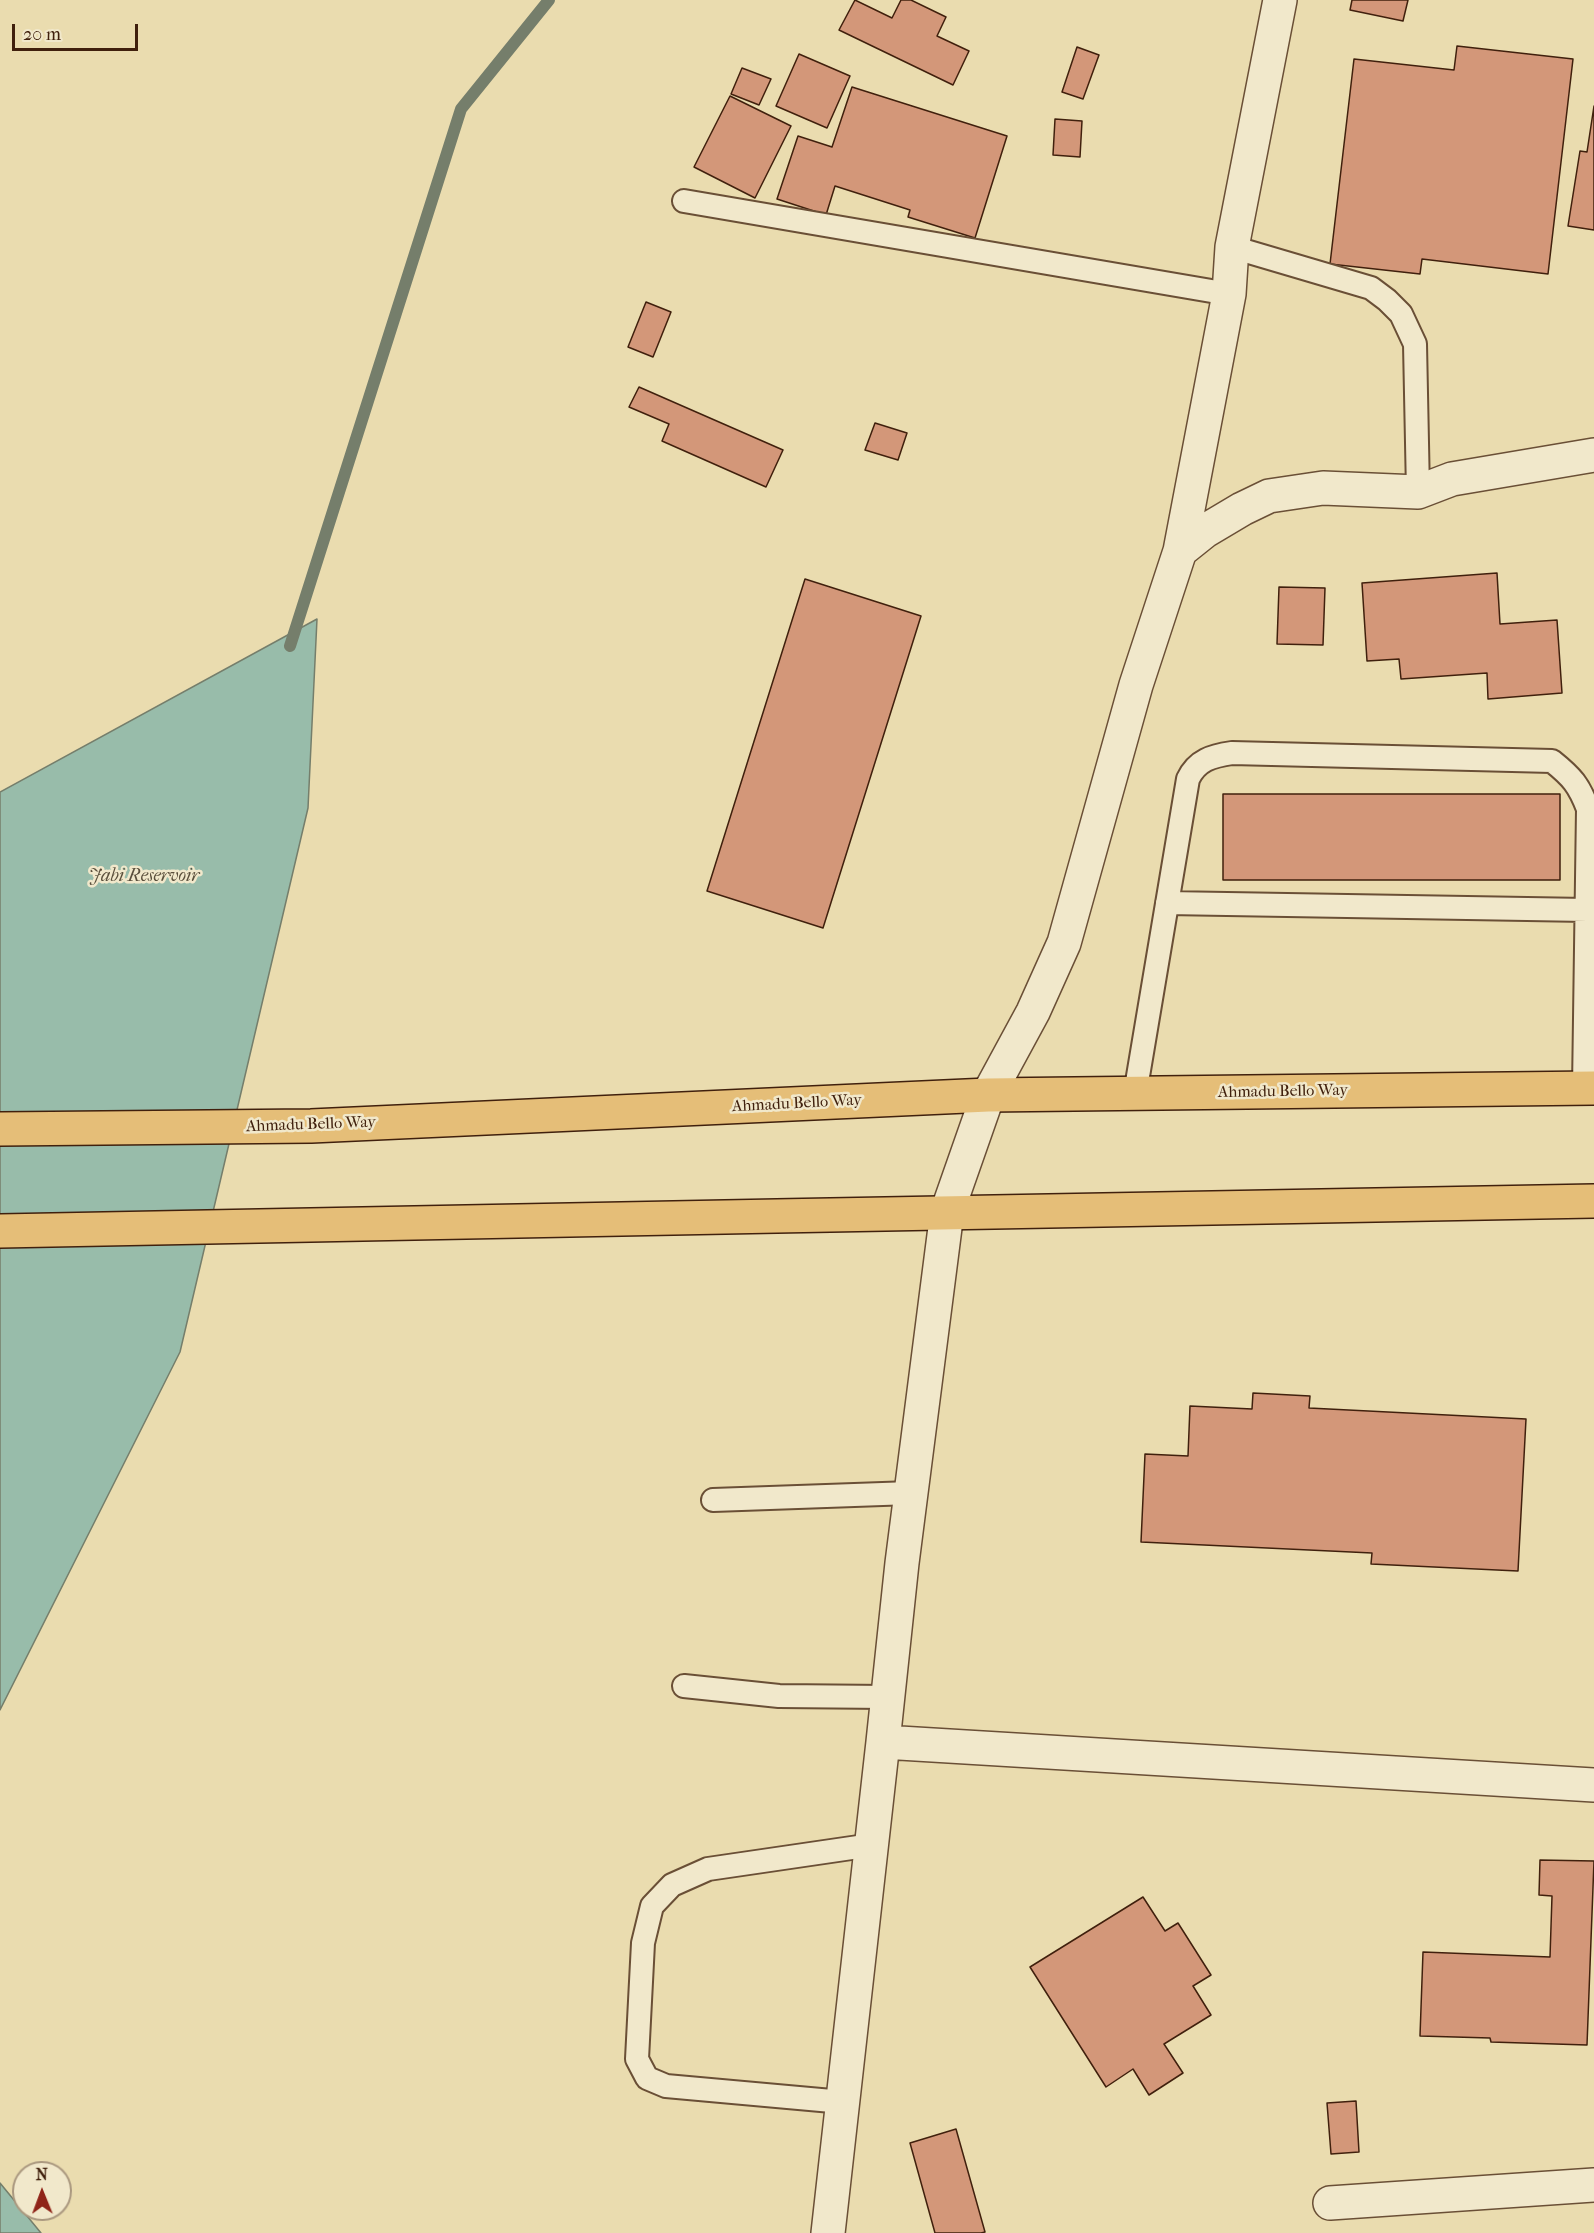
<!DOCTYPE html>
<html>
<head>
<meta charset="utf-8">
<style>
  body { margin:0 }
  #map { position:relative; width:1594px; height:2233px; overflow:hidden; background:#eadcaf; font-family:"IM FELL French Canon",serif }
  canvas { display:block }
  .north { position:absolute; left:12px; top:2161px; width:60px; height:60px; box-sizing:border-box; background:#f1e8cb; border:2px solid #aa987f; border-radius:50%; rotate:359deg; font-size:16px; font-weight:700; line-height:24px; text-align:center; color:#40200d }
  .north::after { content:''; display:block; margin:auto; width:21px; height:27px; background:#8f2418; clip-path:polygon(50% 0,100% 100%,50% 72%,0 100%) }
  .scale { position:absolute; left:12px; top:24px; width:126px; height:27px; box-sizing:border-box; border:3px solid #40200d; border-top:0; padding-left:8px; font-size:18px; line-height:21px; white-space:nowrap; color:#40200d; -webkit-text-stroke:4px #f1e8cb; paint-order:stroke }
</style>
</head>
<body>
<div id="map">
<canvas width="1594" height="2233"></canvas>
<div class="north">N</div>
<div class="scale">20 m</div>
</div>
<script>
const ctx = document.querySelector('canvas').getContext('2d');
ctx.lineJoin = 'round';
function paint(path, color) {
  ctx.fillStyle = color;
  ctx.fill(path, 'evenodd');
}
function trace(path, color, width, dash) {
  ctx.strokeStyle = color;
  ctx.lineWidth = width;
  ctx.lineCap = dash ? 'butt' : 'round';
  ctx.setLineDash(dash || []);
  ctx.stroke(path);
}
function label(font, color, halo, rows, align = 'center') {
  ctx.font = font + ' "IM FELL French Canon",serif';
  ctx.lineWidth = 5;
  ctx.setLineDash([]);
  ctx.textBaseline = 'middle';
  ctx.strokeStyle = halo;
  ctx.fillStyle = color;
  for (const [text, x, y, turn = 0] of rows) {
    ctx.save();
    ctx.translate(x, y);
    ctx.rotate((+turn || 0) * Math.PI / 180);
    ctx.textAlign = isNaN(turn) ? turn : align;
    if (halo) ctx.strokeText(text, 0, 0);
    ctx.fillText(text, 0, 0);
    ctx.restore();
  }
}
const water = new Path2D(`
  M317,619L308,808L180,1352L0,1710V792Z
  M0,2183L41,2233H0Z`);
const stream = new Path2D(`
  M290,646L461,109L549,0`);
const building = new Path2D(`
  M855,0L892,18L901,0H911L946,17L937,36L969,51L953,85L839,30Z
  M1352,0H1408L1403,21L1350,10Z
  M1457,46L1573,59L1548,274L1422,259L1420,274L1330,264L1354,59L1454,70Z
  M1077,47L1099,55L1083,99L1062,92Z
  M799,54L850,76L827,128L776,106Z
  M742,68L771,79L759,105L731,94Z
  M852,87L1007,136L975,238L908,217L910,210L835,186L826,215L777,199L798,136L832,147Z
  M730,96L791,126L755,198L694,167Z
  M1594,106V230L1568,226L1580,151L1587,152Z
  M1055,119L1082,121L1080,157L1053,155Z
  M646,302L671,312L653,357L628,347Z
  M639,387L783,450L766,487L662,441L669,424L629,407Z
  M875,423L907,433L898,460L865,450Z
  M1497,573L1500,624L1557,620L1562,693L1488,699L1487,673L1401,679L1399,659L1367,661L1362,583Z
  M805,579L921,616L823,928L707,891Z
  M1279,587L1325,588L1323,645L1277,644Z
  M1223,794H1560V880H1223Z
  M1253,1393L1310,1396L1309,1408L1526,1419L1518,1571L1371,1564L1372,1553L1141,1542L1145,1454L1188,1456L1190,1406L1252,1409Z
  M1540,1860L1594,1861L1587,2045L1491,2042L1490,2038L1420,2036L1423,1952L1550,1957L1552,1896L1539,1895Z
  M1143,1897L1165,1931L1178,1923L1211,1975L1193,1986L1211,2015L1164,2044L1183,2073L1149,2095L1133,2069L1106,2087L1030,1967Z
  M1356,2101L1359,2152L1331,2154L1327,2103Z
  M956,2129L985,2232L981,2233H935L910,2143Z`);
const service = new Path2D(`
  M684,201L1229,294
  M1232,247L1371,288L1387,300L1401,314L1415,344L1418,492
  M1167,903L1587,910
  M1135,1094L1188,779C1197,760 1212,756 1232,753L1552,761C1572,777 1579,785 1588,809L1584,1088
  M713,1500L911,1493
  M684,1686L779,1696L888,1697
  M843,2102L666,2086L647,2078L637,2059L643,1943L652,1906L672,1885L708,1869L872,1845`);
const minor = new Path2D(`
  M1594,455L1452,479L1418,492L1323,488L1269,496L1242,509L1205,531L1180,551L1136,685L1064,943L1033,1012L988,1095L947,1212L902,1563L883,1742L1594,1785
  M1180,551L1229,294L1232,247L1280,0
  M1330,2203L1594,2185
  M828,2233L883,1742`);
const primary = new Path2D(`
  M0,1129L311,1126L988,1095L1594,1088
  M0,1231C531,1223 1063,1208 1594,1201`);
const streetNames = [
  ["Ahmadu Bello Way",1283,1092,-1],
  ["Ahmadu Bello Way",797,1104,-3],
  ["Ahmadu Bello Way",311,1125,-2]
];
const waterNames = [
  ["Jabi Reservoir",144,877]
];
paint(water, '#98bcaa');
trace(water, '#757e6b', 1.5);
trace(stream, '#757e6b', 12);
paint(building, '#d39779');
trace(building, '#40200d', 1.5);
trace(service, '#6a4f36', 26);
trace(minor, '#6a4f36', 36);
trace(primary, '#40200d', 36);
trace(service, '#f1e8cb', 22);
trace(minor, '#f1e8cb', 33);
trace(primary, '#e5be78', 33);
label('16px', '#40200d', '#f1e8cb', streetNames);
label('italic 18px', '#5a4f3c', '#f1e8cb', waterNames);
</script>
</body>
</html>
